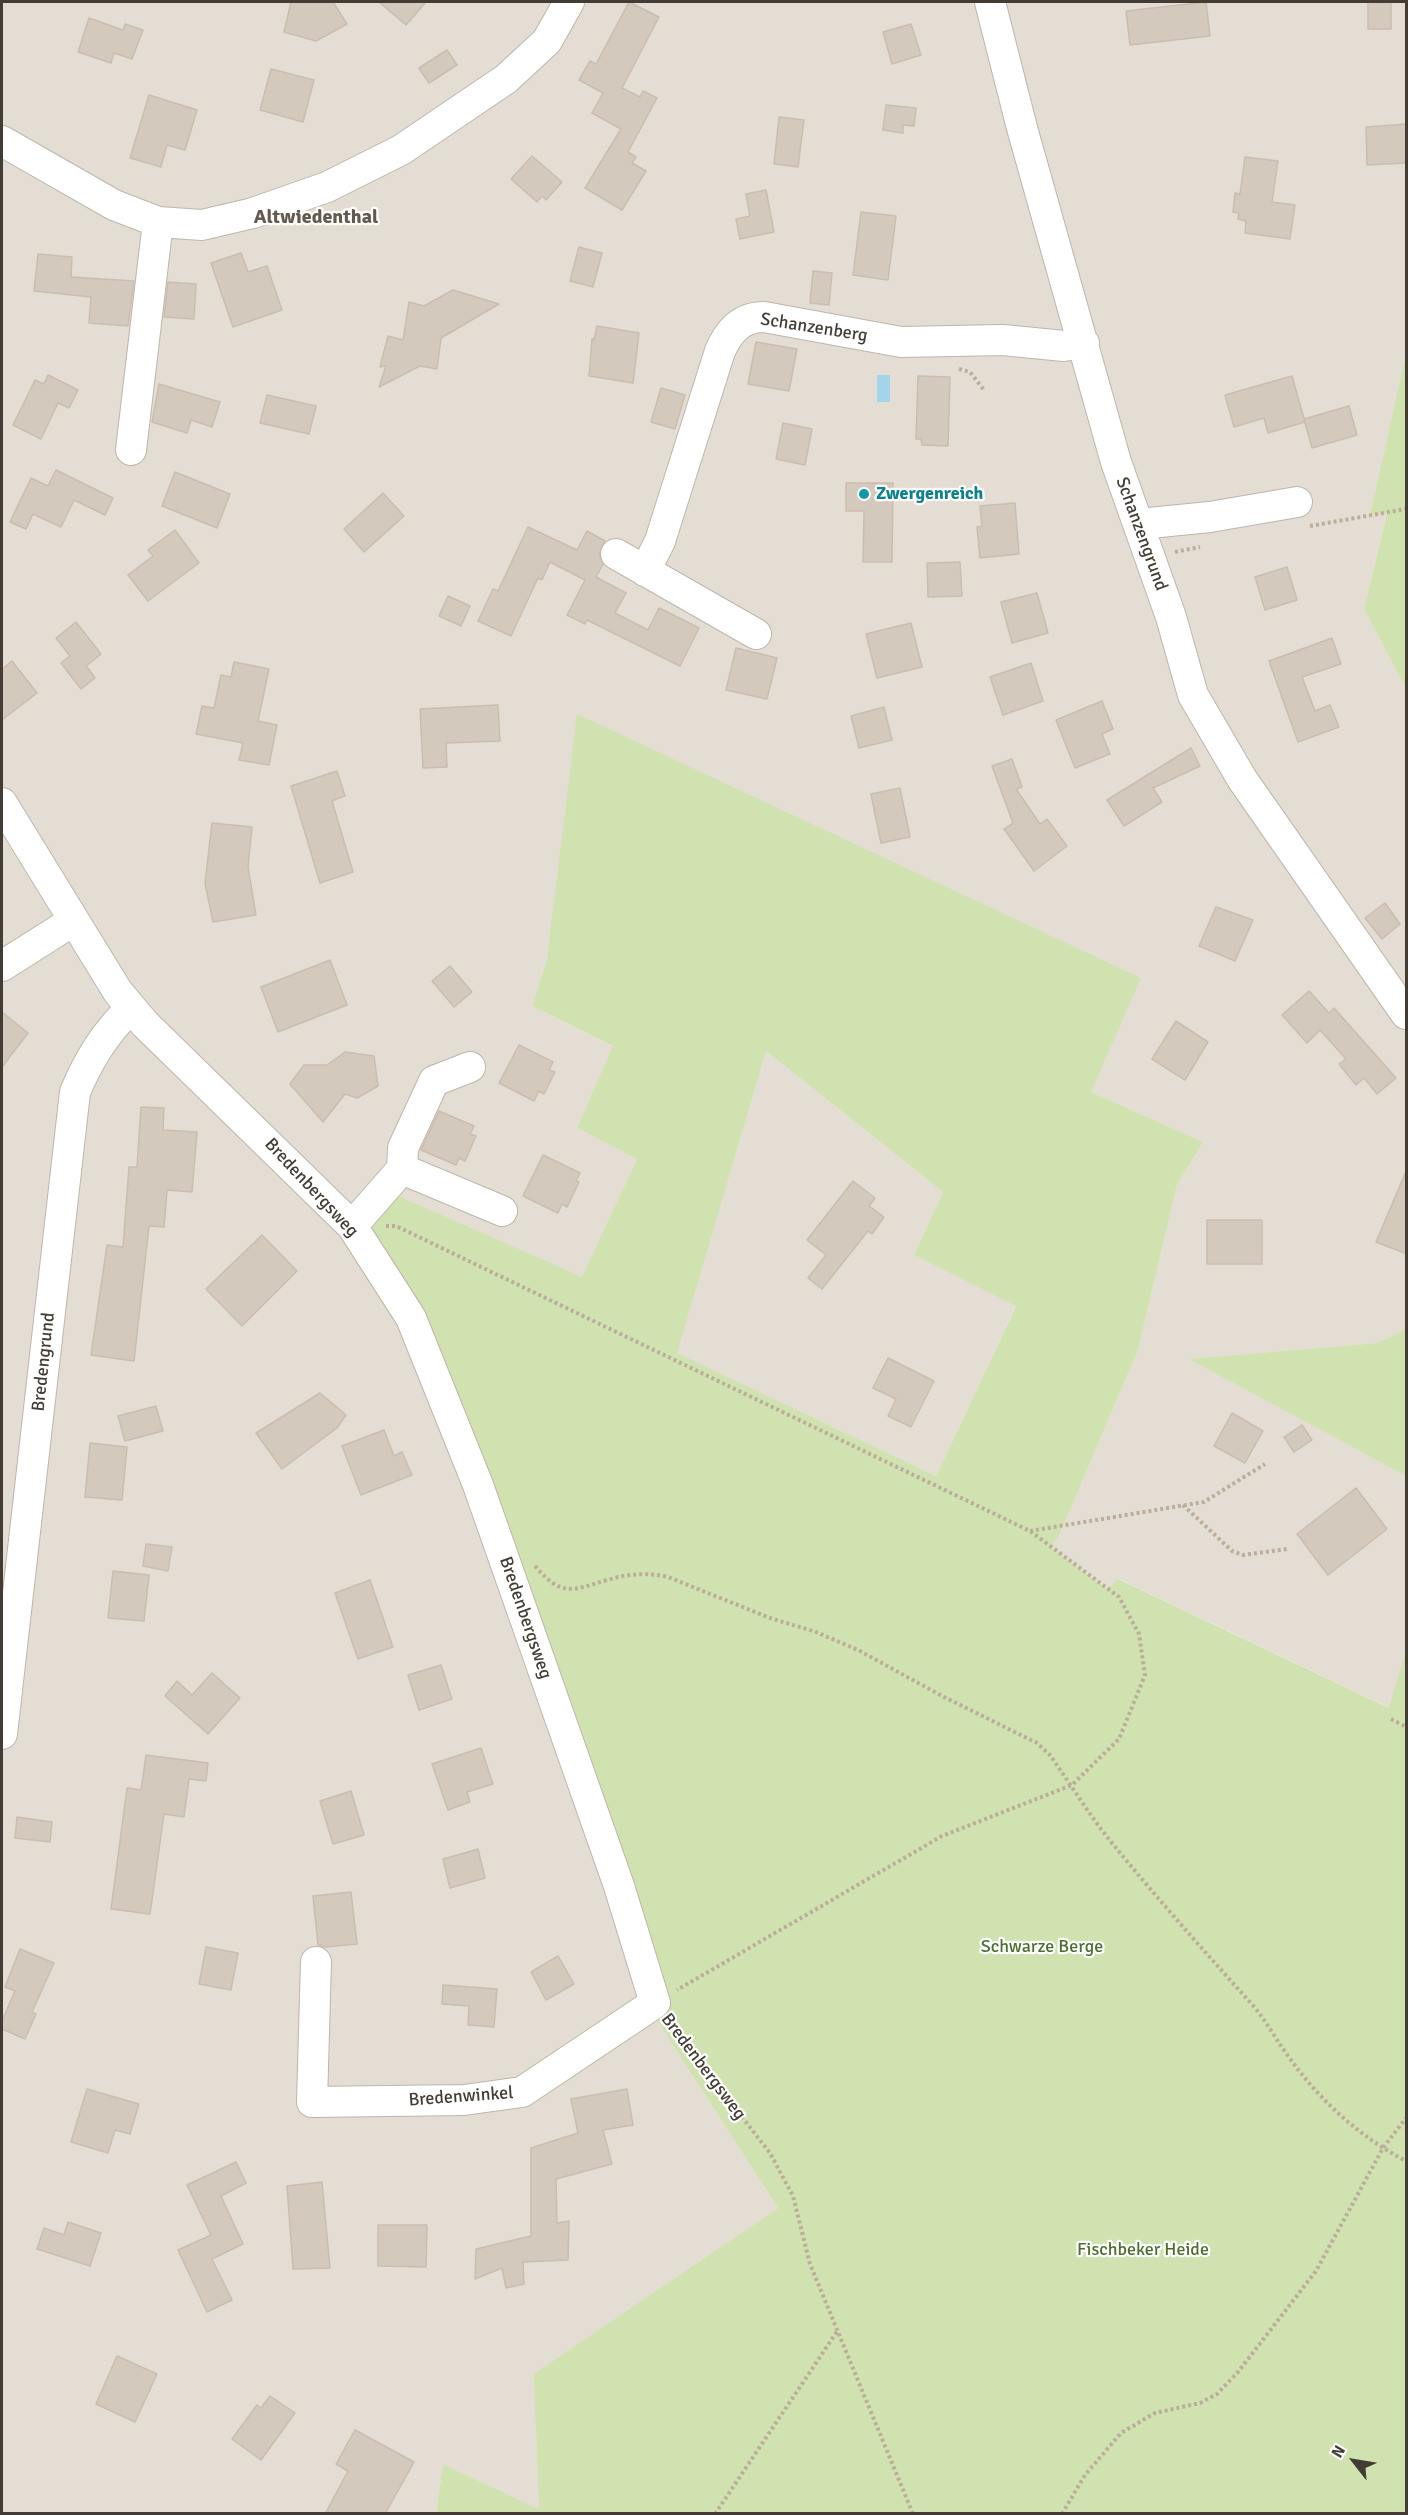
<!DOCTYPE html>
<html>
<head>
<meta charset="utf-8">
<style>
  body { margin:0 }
  #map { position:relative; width:1408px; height:2515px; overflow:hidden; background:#f1ece4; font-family:Signika,sans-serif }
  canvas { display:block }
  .frame { position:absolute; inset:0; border:3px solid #423c34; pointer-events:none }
  .north { position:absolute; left:1324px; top:2431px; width:60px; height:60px; -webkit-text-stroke:4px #fff; paint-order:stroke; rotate:301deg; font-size:16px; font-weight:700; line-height:24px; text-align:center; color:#423c34 }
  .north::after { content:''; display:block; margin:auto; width:21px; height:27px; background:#423c34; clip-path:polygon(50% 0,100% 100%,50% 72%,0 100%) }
</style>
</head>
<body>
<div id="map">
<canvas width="1408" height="2515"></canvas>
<div class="frame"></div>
<div class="north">N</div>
</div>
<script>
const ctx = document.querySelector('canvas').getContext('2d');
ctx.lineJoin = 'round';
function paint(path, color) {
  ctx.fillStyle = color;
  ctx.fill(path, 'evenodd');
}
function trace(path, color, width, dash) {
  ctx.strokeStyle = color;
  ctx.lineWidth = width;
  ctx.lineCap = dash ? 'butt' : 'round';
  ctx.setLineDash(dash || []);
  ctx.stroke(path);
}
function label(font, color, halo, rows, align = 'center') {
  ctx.font = font + ' Signika,sans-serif';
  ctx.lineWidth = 4.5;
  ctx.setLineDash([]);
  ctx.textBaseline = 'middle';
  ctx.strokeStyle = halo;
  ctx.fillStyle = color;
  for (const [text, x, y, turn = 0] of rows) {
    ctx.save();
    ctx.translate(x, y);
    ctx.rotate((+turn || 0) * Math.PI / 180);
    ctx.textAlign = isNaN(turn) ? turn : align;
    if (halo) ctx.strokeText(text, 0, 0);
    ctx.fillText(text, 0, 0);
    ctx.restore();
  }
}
const residential = new Path2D(`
  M2,2H1406V353L1370,515L1387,512L1364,609L1406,689V1329L1377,1343L1190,1359L1406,1476V1649L1390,1708L1119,1579L1109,1589L1051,1547L1059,1536L1138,1350L1177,1185L1203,1142L1091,1092L547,959L532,1006L614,1047L577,1128L637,1159L582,1278L401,1197L411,1318L656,2019L778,2208L535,2374L539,2509L443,2464L436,2513L2,2514Z
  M766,1051L943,1192L914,1255L1016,1305L936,1476L676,1353Z`);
const green = new Path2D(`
  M1406,353V689L1364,609L1387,513L1370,515Z
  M577,714L1141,978L1091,1092L1203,1142L1177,1185L1138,1350L1059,1536L1051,1547L1108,1589L1118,1579L1389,1708L1406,1649V2513H436L443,2464L539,2509L534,2374L778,2208L656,2019L411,1318L352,1226L372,1203L401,1197L582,1277L637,1159L577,1128L613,1046L532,1006L547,959ZM766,1051L943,1192L914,1255L1016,1306L936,1476L677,1353Z
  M1406,1329V1476L1189,1359L1377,1343Z`);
const water = new Path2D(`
  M877,375H890V402H877Z`);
const building = new Path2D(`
  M291,2H333L347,24L316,41L284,32Z
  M379,2H426L406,25Z
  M629,2L659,17L622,88L640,97L643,91L657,98L628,152L636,157L632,163L646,171L622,210L585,188L621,129L592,113L603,93L579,80L590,61L596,64Z
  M1206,2L1210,36L1130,45L1126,11Z
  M1368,2H1391V29H1368Z
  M89,18L123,30L125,24L143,30L132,59L114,53L111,63L78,52Z
  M911,24L921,55L892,64L883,32Z
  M447,50L457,65L429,83L419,68Z
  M271,69L314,80L303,122L260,110Z
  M149,95L197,110L185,150L167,145L161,167L130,158Z
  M886,105L916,108L914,126L903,125V133L883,130Z
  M779,117L804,120L798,167L774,164Z
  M1407,124V163L1367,165L1366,127Z
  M532,156L562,182L546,200L542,196L537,202L511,179Z
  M1245,157L1278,161L1272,202L1295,205L1290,239L1245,233L1246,221L1238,219L1239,213L1233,212L1235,193L1240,194Z
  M766,190L774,232L740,239L736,219L750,216L746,194Z
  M861,212L896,216L888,280L853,275Z
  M579,247L602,253L593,287L570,281Z
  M241,253L248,272L267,266L282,310L233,327L211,263Z
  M38,254L72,257L71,277L134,281L128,326L89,323L91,297L34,291Z
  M813,271L832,273L829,305L810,303Z
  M168,282L196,284L194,319L164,317Z
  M453,290L499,304L441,338L437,369L420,366L379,387L386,366L380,367L388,336L403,340L409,302L424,306Z
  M597,326L639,333L633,383L589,376L592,339L594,340Z
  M756,342L797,349L789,391L748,384Z
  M48,375L78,390L69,408L58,403L41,439L13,425L35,380L44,384Z
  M918,376L950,377L948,446L922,445L921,439H916Z
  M1292,376L1305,422L1268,433L1264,418L1234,427L1225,395Z
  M159,384L220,402L212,427L191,420L187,433L152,422Z
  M661,388L685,395L675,429L651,422Z
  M267,395L316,406L309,434L260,423Z
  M1349,406L1357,435L1312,448L1304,419Z
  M783,423L812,429L805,465L776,459Z
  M56,470L113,498L105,515L74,500L61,527L33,514L26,529L10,522L31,478L48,486Z
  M175,472L230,494L217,528L162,506Z
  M846,483H893L892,562H863L864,511H846Z
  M383,493L404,516L364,552L344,529Z
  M1015,503L1019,554L980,558L977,527L982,526L980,506Z
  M528,527L577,550L587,531L605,541L599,554L603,564L596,577L626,593L615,613L648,630L659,608L699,628L680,666L587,620L585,624L567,615L585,580L550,562L542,580L538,578L511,636L478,621L493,589L498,591Z
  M175,530L199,563L148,601L128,575L153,556L148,550Z
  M960,562L962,596L928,597L927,563Z
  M1287,567L1297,600L1265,610L1255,577Z
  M1037,593L1048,633L1012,643L1001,602Z
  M448,596L470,606L461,626L439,616Z
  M76,622L101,654L86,666L95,678L81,689L61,663L70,656L56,638Z
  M911,623L922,667L877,678L866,634Z
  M1332,638L1341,664L1302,677L1315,711L1330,705L1339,727L1298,742L1269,661Z
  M736,648L777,658L767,699L726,690Z
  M12,661L37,693L2,720V669Z
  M234,662L269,669L258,721L277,725L269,765L239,760L243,743L196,734L202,706L214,708L221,675L231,677Z
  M1031,663L1043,701L1003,715L990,677Z
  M1102,701L1113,729L1102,734L1110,754L1075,768L1056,720Z
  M498,705L500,741L446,743L447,767L423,768L420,709Z
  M884,707L892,740L859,748L851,716Z
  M1191,748L1200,766L1153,788L1162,802L1124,826L1107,800Z
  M1012,759L1022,787L1016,789L1040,824L1047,819L1067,846L1034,871L1004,829L1013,823L992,766Z
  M337,771L345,796L332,801L353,872L320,883L291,786Z
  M900,788L910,837L881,843L871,794Z
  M212,823L252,827L248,867L256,915L213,922L205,883Z
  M1385,903L1400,924L1382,939L1365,918Z
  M1216,907L1253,920L1235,961L1199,946Z
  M330,960L347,1005L278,1032L261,987Z
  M450,966L472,992L454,1007L432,981Z
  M1309,991L1329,1013L1334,1008L1396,1078L1377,1094L1364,1078L1356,1085L1339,1064L1346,1059L1320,1030L1307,1043L1282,1015Z
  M2,1012L28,1033L2,1067Z
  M1176,1021L1208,1042L1185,1080L1152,1059Z
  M519,1045L553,1062L549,1070L555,1072L544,1094L539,1091L534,1101L499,1083Z
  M345,1052L374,1056L378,1086L357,1098L345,1094L323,1122L290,1084L304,1065H327Z
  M141,1107L164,1108L163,1130L197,1132L192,1192L167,1190L164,1227L149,1226L134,1361L91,1355L107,1245L123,1247L129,1167H137Z
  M439,1111L474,1126L470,1134L476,1136L465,1161L459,1158L456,1165L421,1150Z
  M543,1155L580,1173L576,1181L579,1182L567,1207L562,1204L558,1213L523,1196Z
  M1407,1169V1254L1376,1242Z
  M853,1181L875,1198L869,1206L884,1217L872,1234L868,1231L822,1289L808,1278L826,1255L807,1240Z
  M1207,1220H1262V1264H1207Z
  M262,1235L297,1271L242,1326L206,1289Z
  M888,1358L934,1381L911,1427L888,1416L896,1399L873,1388Z
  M320,1393L346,1415L337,1428L282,1469L256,1433Z
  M156,1406L163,1431L125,1441L118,1416Z
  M1232,1413L1263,1431L1245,1463L1214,1446Z
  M1302,1425L1312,1440L1294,1452L1284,1437Z
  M384,1430L394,1456L402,1452L412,1475L361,1495L342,1446Z
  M90,1443L127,1447L122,1500L85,1497Z
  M1356,1488L1387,1529L1328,1575L1297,1534Z
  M146,1544L172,1547L168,1571L143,1566Z
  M113,1571L149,1575L144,1621L108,1618Z
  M370,1580L393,1647L358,1659L335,1593Z
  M441,1665L452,1699L419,1710L408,1675Z
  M212,1673L240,1698L208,1734L165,1696L177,1681L192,1695Z
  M481,1748L493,1784L467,1792L470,1802L448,1810L432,1764Z
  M146,1755L208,1763L206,1781L189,1779L184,1817L164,1814L150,1914L111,1909L127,1788L141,1790Z
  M351,1791L364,1835L333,1844L320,1801Z
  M17,1817L52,1822L50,1842L15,1838Z
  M478,1849L485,1878L450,1888L443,1859Z
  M351,1892L357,1944L325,1947L318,1945L313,1896Z
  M206,1947L238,1953L231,1990L199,1984Z
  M20,1949L54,1963L32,2012L36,2014L25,2039L2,2029V2021L15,1991L5,1987Z
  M558,1956L574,1984L546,2000L531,1972Z
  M443,1985L497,1989L494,2027L468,2025L469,2006L442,2004Z
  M87,2089L139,2104L130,2134L115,2130L108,2153L71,2142Z
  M627,2089L633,2125L603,2130L612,2164L556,2179L557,2223L569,2221L568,2260L523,2262L524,2284L506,2288L502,2268L475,2279L476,2249L531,2236V2148L578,2133L571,2099Z
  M236,2162L246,2183L221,2196L243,2244L212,2259L232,2300L207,2312L178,2250L211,2235L187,2185Z
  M322,2182L330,2268L293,2269L287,2186Z
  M68,2222L101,2233L90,2266L37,2249L44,2228L64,2235Z
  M378,2225H427L426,2267L378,2266Z
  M117,2356L157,2374L135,2422L96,2404Z
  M270,2396L295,2413L261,2460L232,2439L257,2405L261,2408Z
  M355,2430L414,2462L385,2514H325L348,2471L336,2464Z`);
const path = new Path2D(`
  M959,369L970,372L984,390
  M1310,526L1406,509
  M1175,552L1200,547
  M386,1226H396L1030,1531L1119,1597L1139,1634L1145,1675L1119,1739L1072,1785L942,1836L677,1990
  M1183,1505L1232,1551L1243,1555L1287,1549
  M1030,1531L1204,1502L1265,1464
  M535,1566C562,1598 573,1590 607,1580C627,1574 647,1572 668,1577L770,1618L816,1632L858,1650L944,1697L1037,1743L1049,1754C1070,1783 1089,1815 1112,1843C1156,1897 1203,1950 1249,2001C1264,2017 1273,2035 1286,2053C1317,2098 1358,2136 1406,2161
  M1391,1719L1406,1727
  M668,2022L770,2153L793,2196L810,2264L913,2514
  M715,2514L838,2330
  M1062,2514L1085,2475L1121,2433L1155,2413L1200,2403L1217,2394L1238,2372L1316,2271L1383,2148L1406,2118`);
const minor = new Path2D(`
  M990,2L1022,128L1116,462L1171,617L1193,695L1242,779L1406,1014
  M2,141L114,205L158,222L202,225L253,213L327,187L401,150L506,79L547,41L569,2
  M131,450L158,222
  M1139,524L1210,517L1297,502
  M616,554L756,634
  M645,571L660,541L720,351C729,331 741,317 764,317L901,342L1003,340L1064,346L1084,343
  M2,803L118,992L145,1024L352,1226L411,1318L478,1485L619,1886L655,2003L522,2092L464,2100L312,2102L316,1962
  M2,966L73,921
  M402,1169L502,1211
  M352,1226L402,1169L403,1148L434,1081L470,1067
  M2,1734L75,1092C89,1059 105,1033 131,1008`);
const markers = [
  [864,494,6,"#0f9aa8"]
];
const streetNames = [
  ["Schanzenberg",814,328,9],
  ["Schanzengrund",1141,534,70],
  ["Bredenbergsweg",311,1188,47],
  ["Bredengrund",44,1362,-84],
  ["Bredenbergsweg",525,1618,71],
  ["Bredenbergsweg",703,2067,53],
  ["Bredenwinkel",461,2097,-4]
];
const cultureNames = [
  ["Zwergenreich",876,494]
];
const parkNames = [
  ["Schwarze Berge",1042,1947],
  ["Fischbeker Heide",1143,2250]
];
const neighbourhoodNames = [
  ["Altwiedenthal",316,218]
];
paint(residential, '#e4ddd3');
paint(green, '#d0e2af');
paint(water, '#a4d4ea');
paint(building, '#d4c9bd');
trace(building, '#cbbdae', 1.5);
trace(minor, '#beb5ab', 32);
trace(path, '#bcad9a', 4, [3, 3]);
trace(minor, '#fff', 30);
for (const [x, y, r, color] of markers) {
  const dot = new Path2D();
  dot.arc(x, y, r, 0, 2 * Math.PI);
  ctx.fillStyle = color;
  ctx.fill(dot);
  trace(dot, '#fff', 2);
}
label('18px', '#423c34', '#fff', streetNames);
label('bold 18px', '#0d838f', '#fff', cultureNames, 'left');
label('18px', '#4c6f2d', '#fff', parkNames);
label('bold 20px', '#64594d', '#fff', neighbourhoodNames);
</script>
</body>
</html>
